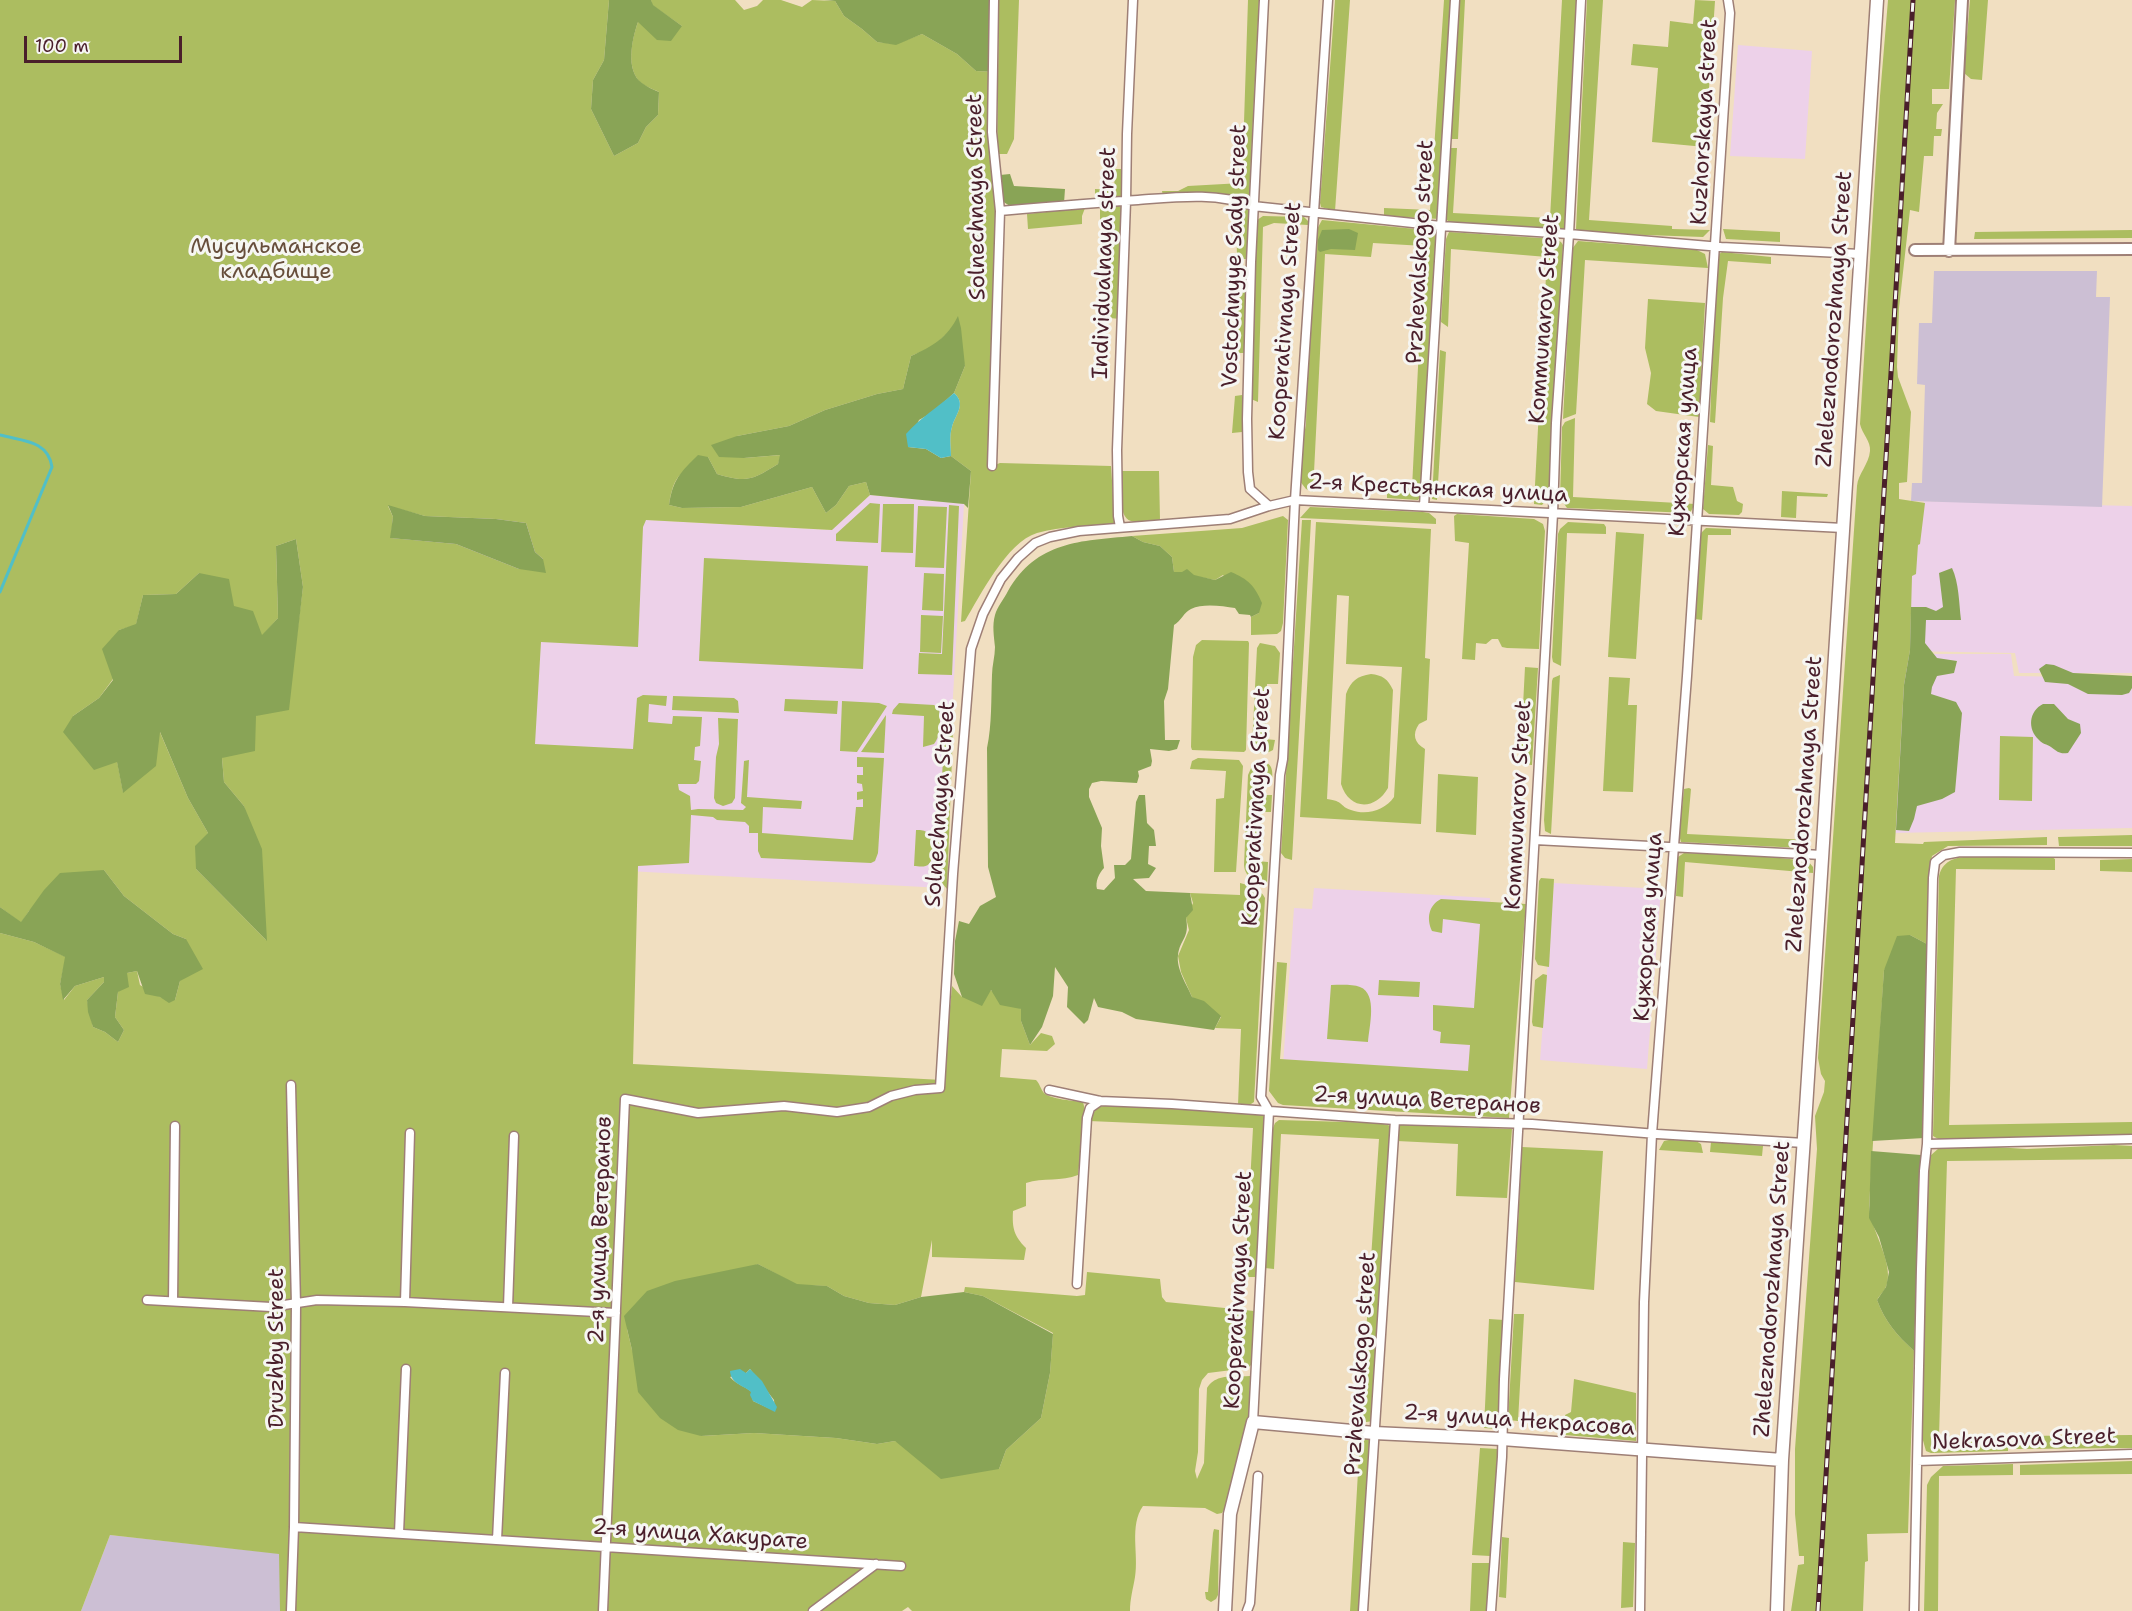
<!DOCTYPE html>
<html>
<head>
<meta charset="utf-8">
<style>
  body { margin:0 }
  #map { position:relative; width:2132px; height:1611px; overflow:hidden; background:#f1dfc1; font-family:"Shantell Sans",sans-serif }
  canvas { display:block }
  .scale { position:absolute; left:24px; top:36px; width:158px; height:27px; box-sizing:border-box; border:3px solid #4a1f2b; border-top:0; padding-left:8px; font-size:18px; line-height:21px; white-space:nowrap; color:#4a1f2b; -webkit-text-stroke:4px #f6f6f2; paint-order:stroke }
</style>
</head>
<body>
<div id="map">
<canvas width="2132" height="1611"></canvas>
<div class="scale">100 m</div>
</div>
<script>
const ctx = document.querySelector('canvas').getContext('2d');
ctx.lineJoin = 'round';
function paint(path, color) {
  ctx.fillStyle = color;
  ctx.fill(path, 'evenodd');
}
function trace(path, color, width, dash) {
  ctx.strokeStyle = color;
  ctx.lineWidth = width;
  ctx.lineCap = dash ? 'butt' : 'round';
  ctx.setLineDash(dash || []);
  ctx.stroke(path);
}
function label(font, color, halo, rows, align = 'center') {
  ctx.font = font + ' "Shantell Sans",sans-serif';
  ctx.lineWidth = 6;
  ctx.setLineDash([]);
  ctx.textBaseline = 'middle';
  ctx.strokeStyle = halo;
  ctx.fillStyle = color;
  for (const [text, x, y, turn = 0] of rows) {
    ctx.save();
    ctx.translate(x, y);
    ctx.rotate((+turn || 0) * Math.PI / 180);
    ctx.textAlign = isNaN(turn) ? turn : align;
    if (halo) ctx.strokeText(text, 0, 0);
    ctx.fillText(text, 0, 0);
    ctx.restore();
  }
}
const built = new Path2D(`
  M1738,45L1812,51L1805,159L1730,156Z
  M870,495L964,504L942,888L351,856L352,517L646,520L831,530Z
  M1924,501L2132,506V673H2019L2015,653L1907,651L1911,574L1914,572Z
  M1900,654H2011L2014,676L2132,678V828L1893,833Z
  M1554,883L1661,889L1647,1069L1540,1060Z
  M1314,888L1490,898L1478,1077L1283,1065L1294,908L1312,909Z`);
const industrial = new Path2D(`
  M1934,271H2097L2096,297H2110L2102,507L1911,501L1912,483H1922L1925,385L1917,384L1919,323H1932Z
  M110,1535L294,1555L293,1611H81Z`);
const green = new Path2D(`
  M0,0H609L604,60L593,80L591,109L614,156L638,143L646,127L658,115L659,92C653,89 644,86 639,81C626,66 632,39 638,22L682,26L652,5L651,0H735L744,10L757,6L763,0H781L802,7L812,0L835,1L844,16L862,29L877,42L896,44L922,34L957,54L976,71L994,72L1000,211L992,466L1000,463L1111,466L1115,525C1090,526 1061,526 1037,533C1007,542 980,596 965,621L961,622L971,471L951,456C951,447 949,436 952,427C955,415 967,404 954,393L965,366L951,330L932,347L911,356L903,389L877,394L825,410L789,426L737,436L744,458L781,455L778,464C752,480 747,483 717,474L708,457C681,472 674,473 669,505L682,508L741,507L812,487L826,513L836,505L849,486L866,482L870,495L832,530L646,520L643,527L638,647L541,642L535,744L633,749L637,698L643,695L667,696L666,706L649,704L648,722L672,724L673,716L702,717L700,746L695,747L694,760L701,761L699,781L696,784H678L679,790L690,796L691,810L698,809L743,810L746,807L741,803L744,761L749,760L747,797L802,801L801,809L763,807L762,833L853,840L856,807H863V799L857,800V792L863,791L862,784L857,783V775H863V767H857V757L884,758L878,853L875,861L871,863L761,858L758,851V833H749V826L745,822L717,820L713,817L691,815L689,863L638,866L633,1064L943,1080L952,986L962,997L990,990L1021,1009V1021L1030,1045L1041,1033L1052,1036L1055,1044L1047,1051L1002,1049L1000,1077L1036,1080C1040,1084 1040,1088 1044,1093C1050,1099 1074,1101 1083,1102L1085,1110L1078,1175C1062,1182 1043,1177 1026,1183V1206L1013,1211C1012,1228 1014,1236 1026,1248L1024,1260L932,1257V1240L921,1297L895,1305L869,1303L844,1296L827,1286L797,1285L758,1264L627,1329L632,1350L701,1436L754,1433L836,1438L877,1444L895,1441L999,1469L1006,1450L1041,1418L1050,1373L1053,1333L983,1296L964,1292L965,1287L1077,1296L1085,1295L1087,1272L1160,1279L1162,1297L1166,1302L1254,1311L1252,1364L1248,1368L1208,1373L1202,1380L1199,1389L1198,1452L1195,1471L1197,1479L1204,1463L1207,1388C1216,1373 1234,1377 1250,1376L1249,1418L1225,1508L1222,1513L1217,1514L1205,1508L1143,1506C1129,1526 1139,1554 1135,1577C1133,1589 1130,1599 1130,1611H912L908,1607L902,1611H280L279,1554L110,1535L81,1611H0V933L34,942L66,957L60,984L64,1000L75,986L104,977V982L87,1000L93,1027L105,1032L118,1042L124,1030L115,1017L118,992L127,973L137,971L140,985L160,997L175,1000L180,981L186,939L173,934L124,896L104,870L29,911L21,923L0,907ZM388,506L425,516L496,519L526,523L535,552L543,559L519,569L456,544L391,538L393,517ZM296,539L303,587L296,642L256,716L222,758L224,782L244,806L266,940L196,869L208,833L188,798L159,730L123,792L117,761L73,716L99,698L113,679L119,630L136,625L143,595L176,594L199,573L262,636L278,618L276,546Z
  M999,0H1019L1014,139L1007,154H997Z
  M1248,0H1259L1249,199L1231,196H1163L1162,191H1178L1188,186L1242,183Z
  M1335,0H1350L1335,211L1321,207L1320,203Z
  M1444,0H1451L1440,219L1384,216V208L1430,210Z
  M1458,0H1465L1458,139H1451Z
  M1562,0H1577L1565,228L1563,230L1450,223L1447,220L1446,213L1450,148H1457L1453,213L1550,218Z
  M1587,0H1603L1589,220L1672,226V229L1710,230L1703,237L1589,233L1578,231L1576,229Z
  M1695,0L1715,1L1705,147L1652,142L1658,68L1631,65L1633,44L1668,47L1670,21L1693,24Z
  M1888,0H1955L1949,89H1932V104H1943L1937,113L1936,129H1942L1941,136H1934L1933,156H1924L1919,212L1910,210L1899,308L1897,367L1898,377L1911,412L1907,482L1899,483V499L1925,503L1920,544L1918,545L1916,574L1912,576L1910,650L1904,685L1895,843L1923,844L1924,842L2047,837V845L1948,846L1932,856L1930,870L1927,944L1910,935L1884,970L1869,1206C1870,1230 1897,1266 1885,1289C1883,1292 1879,1296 1877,1300C1885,1322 1897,1335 1914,1351L1908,1533L1867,1534L1868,1561L1865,1562L1863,1611H1791L1798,1565L1804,1564V1556H1799L1795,1514V1449L1817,1149L1815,1116L1824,1092L1825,1081L1821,1074L1818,1058L1857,486C1858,474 1869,464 1870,451C1871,441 1862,434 1860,424L1880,96Z
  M1970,0H1988L1982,80L1971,79L1964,73Z
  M1115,169H1123L1122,197L1095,199V189L1114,190Z
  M1236,203L1249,208L1250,212L1247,259H1237Z
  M1118,204L1123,210L1120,319L1110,318L1112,226H1100V206Z
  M1085,208L1082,216V224L1028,229L1027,214Z
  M1263,216L1304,217L1308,221V225L1274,223L1263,227L1258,402L1251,399C1253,339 1253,280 1257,220Z
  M1322,220L1437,231L1421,496L1418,500L1387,498V488H1412L1424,246L1373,243L1371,257L1325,254L1313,492L1306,489L1299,480L1303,438L1306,425L1307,372L1316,231Z
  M1723,229L1780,232V242L1726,239Z
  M2132,230V238L1974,239L1975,232Z
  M1449,232L1556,239L1561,242L1563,245L1550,495L1542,505L1534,504L1547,257L1451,249L1448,327L1441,322L1446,239Z
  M1578,241L1697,250L1705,254L1708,268L1585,260L1576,414L1563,419L1572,249Z
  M1722,252L1771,257V264L1728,261L1723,298L1715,423L1710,422L1716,264L1718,255Z
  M1238,284H1246L1247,292L1245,353H1236Z
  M1648,299L1705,303L1699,417L1656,411L1647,404L1651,373L1645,348Z
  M1440,350L1446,352L1437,500L1432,499Z
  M1242,395L1243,398L1242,432L1232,433L1235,396Z
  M1575,418L1573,497L1695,504L1690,513L1567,508L1560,498L1562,427L1565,422Z
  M1708,445L1713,446L1711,485L1733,487L1737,501L1743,504L1742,512L1739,515L1709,514L1703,509Z
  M1121,471H1159L1160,520C1152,520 1139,524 1131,521C1117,517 1121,483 1121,471Z
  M1782,491L1828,494L1827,497L1797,496L1796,518L1781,517Z
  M870,503L880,504L878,543L836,541V534Z
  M883,504H914L913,553L881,552Z
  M949,505L959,506L952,675L918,674L919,653L942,654Z
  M918,506L947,507L944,568L915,567Z
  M1310,507L1423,512L1429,513L1436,519V524L1300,518Z
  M1457,514L1534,519L1543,524L1545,531L1539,649L1507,648L1502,647L1498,639H1492L1486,644L1476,643L1475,660L1462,659L1469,543L1455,541L1454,516Z
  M1283,516L1288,520L1283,623L1281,631L1277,634L1251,635V617L1259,613L1223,575L1215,580L1174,572L1172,557L1160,546L1143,542L1132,536L1242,528Z
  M1302,520H1311L1292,860L1285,858L1281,853Z
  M1316,522L1431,529L1425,658L1430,659L1427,720L1419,724C1412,734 1414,743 1425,749L1421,824L1300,817ZM1337,595L1349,596L1346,664L1402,667L1394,797C1385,810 1367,816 1351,810C1339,806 1344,801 1327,799Z
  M1568,522L1604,524L1606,527V534L1567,533L1561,666L1553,662L1552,657L1558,534L1560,529Z
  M1706,528L1731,529V535H1708L1702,620L1695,619L1701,533Z
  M1616,532L1644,534L1636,659L1608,657Z
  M704,558L868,566L863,669L699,661Z
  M924,573L944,574L943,611L922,610Z
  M921,615L943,616L941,653L920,652Z
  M1202,640L1248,641L1249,643L1246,750L1244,752L1192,750L1191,747L1193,657L1196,645Z
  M1260,643L1275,646L1280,653L1278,684H1267L1265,739L1275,740L1273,750C1266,754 1256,755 1252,746L1257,648Z
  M1525,667L1538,668L1532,765L1520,764Z
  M1371,674C1382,675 1388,679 1393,690L1388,788C1375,811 1349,810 1341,784L1346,694C1351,681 1357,676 1371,674Z
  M1560,675L1551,834L1545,831L1544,820L1552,681L1553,678Z
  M1609,677L1630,678L1628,705H1637L1633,792L1603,791Z
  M673,696L734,698L738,701L739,713L672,710Z
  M785,699L838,701L837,714L784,711Z
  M842,701L879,703L887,706L857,752L840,751Z
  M951,702L954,705L947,889L936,876L946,710Z
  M899,703L934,705L939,709C941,721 941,735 934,744L923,747L924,716L892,714L893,710Z
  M886,715L884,753L861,752Z
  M718,718L738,719L735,798L732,803L723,806L716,803L714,798L716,757L719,744Z
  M2000,736L2033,737L2032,801L1999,800Z
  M1198,758L1239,760L1243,766L1236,872H1214L1216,799L1224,798L1226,771L1190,769L1192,761Z
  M1258,762C1273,761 1273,770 1272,782H1261V795H1272L1271,812H1259L1257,861L1268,862L1267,884C1255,881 1245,878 1244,865L1248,775L1252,766Z
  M1438,774L1478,777L1476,835L1436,832Z
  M1689,788L1691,789L1687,834L1808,840L1805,848H1801L1681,842L1679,835L1684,789Z
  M916,830C919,830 924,830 926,832C934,836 935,858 929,864C925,868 918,866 914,866Z
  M2132,835V846H2059L2058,837Z
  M1684,853L1761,856L1808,861L1813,867V873L1685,862L1683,897L1676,896L1678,857Z
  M1992,857H2052L2055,859V870L1956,869L1949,1125L2132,1122V1135L1940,1140L1933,1136L1939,876C1945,852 1972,857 1992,857Z
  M2132,859V872L2100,871V860Z
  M1541,878L1554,879L1549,967L1538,965L1535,959L1539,881Z
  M1240,883C1250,886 1260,888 1265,898L1254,1102L1251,1104L1238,1105L1241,1029L1215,1028L1221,1017L1192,997L1181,972L1178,956L1189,930L1186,918L1193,903L1190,893L1240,895Z
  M1441,899L1526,904L1509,1118L1283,1105L1278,1103L1269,1091L1277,962L1287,963L1280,1059L1468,1071L1470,1045L1440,1043L1441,1032L1433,1030V1005L1474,1008L1480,924L1443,919L1442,933L1432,931C1426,918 1429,905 1441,899Z
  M1543,974L1547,975L1543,1028L1533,1026L1532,1022L1535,980Z
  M1379,980L1420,982L1419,997L1378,995Z
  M1331,985C1340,985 1352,984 1360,987C1378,994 1369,1027 1368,1042L1327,1039Z
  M1112,1105L1266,1113L1257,1277H1245L1253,1128L1089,1121L1097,1107Z
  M1279,1120L1380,1123L1391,1126L1373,1421L1360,1423L1379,1139L1281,1134L1274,1269L1265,1268L1271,1133L1275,1123Z
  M1400,1125L1512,1129L1507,1198L1456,1196L1458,1144L1397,1141Z
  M1669,1140L1696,1141L1701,1144L1703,1153L1659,1150L1664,1141Z
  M1711,1142L1763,1146L1762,1156L1710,1152Z
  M2114,1145L2132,1146V1159L1947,1161L1939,1437H2008V1451L1931,1453L1926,1451L1922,1437L1927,1171L1930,1156L1939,1148L1978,1146L2027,1149Z
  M1522,1147L1603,1151L1594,1290L1515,1282Z
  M1514,1314H1524L1518,1421L1508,1420Z
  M1489,1319L1504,1320L1498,1429L1484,1428Z
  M1574,1379L1636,1393V1441L1565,1435V1415L1571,1412Z
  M2132,1435V1448L2016,1449V1436Z
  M1360,1437H1370L1362,1611H1350Z
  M1480,1448L1498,1449L1490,1556L1472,1555Z
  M2132,1461V1474L2020,1475V1465Z
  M2013,1464V1475L1939,1476L1938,1611H1924L1927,1485L1931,1477L1943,1466Z
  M1214,1529L1219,1530L1218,1595L1216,1599L1211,1602L1206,1599L1205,1592H1208L1213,1533Z
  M1502,1537L1509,1538L1506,1598L1499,1597Z
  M1623,1542L1635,1543L1633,1607L1621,1608Z
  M1472,1563H1490L1487,1611H1470Z`);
const forest = new Path2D(`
  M609,0H651L653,5L682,26L671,41L657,40L638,22C632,39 625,71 642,83C647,87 654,90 659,92L658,115L646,127L638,143L614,156L591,109L593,80L604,60Z
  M824,0H994V72L976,71L957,54L922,34L896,45L877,42L862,29L844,16L835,1Z
  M1010,174L1014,186L1065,189L1064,203L1010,206L1002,201L1000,175Z
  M1349,229L1358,233L1355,250L1331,249L1320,252L1318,250V240L1322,230Z
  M958,316L961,328L965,366L954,393L933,412L919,420L908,447L926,449L941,458L951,456L971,471L968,508L964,504L870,495L866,482L849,486L836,505L826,513L812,487L741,507L682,508L669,505C673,479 680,473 698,455L708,457L717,474C747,483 752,480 778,464L780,455L744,458L719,457L711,445L737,436L789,426L825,410L877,394L903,389L911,356C933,346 947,338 958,316Z
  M388,505L425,516L496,519L526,523L535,552L543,559L546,573L519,569L456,544L390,538L393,517Z
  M1132,536L1143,542L1160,546L1172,557L1174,572H1182L1187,569L1194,575L1215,580L1231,572C1248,579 1255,586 1262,603L1259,613L1251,617L1250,615L1239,614L1235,608C1222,606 1203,603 1191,609C1184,612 1181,621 1174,625L1168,689L1164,701L1165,740H1180L1177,749L1169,751L1150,749L1152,761L1151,766L1138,771L1139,776L1137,783L1101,781L1092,783L1089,789V797L1102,828L1101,846L1104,868C1099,873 1095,882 1097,889L1104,890L1115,878L1114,865H1125L1131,859L1136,802L1139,795H1145L1147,823L1154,830L1156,846H1149L1148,864L1156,868L1149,878L1133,879L1146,891L1190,893L1193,910L1186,918C1190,938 1180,939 1178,955C1176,969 1187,985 1192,997L1204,1001L1221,1016L1214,1030L1136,1019L1122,1012L1098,1007L1094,998L1088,1020L1084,1024L1067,1007L1068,987L1055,967L1053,996L1042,1027L1030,1045L1021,1021V1009L1000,1005L991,990L982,1006L962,997L954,974L955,941L959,921L969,924L980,906L996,897L988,867L987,748C992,724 991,699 992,675C992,666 995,656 995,647C994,636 992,626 995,615C997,607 1004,599 1008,591C1037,541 1080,541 1132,536Z
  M296,539L303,587L289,710L256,716L255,751L222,758L224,782L244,806L262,849L267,941L196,869L195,846L208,833L188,798L160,732L156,766L123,793L117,762L94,770L63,732L73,716L99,698L113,680L102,649L119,630L136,624L143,595L176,594L199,573L229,579L234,606L253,611L262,635L278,618L276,546Z
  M1952,568C1959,583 1959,603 1961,620H1926L1925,643L1937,658L1957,661L1954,673L1937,676L1932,687L1931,694L1956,702L1962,713L1955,792L1942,799L1917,806L1914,819L1909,831L1896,830L1904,685L1910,650L1911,607H1926L1936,611L1943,607L1939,573Z
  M2046,664L2054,665L2073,673L2132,676V688L2129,693L2122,695L2088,694L2068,684L2045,682L2039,669Z
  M2043,704H2054L2068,719L2080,724L2081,733L2068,753C2059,754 2058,752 2051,747C2047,744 2042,744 2039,740C2027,729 2029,711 2043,704Z
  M104,870L124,896L173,934L186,939L203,969L180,981L175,1000L169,1003L160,997L145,994L137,971L127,973L129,987L118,992L115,1017L124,1030L118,1042L105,1032L93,1027L88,1012L87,1000L104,982V977L75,986L63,1000L60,984L65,957L34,942L0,933V907L21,922L44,890L60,873Z
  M1910,935L1927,944L1924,1138L1872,1141L1884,970L1897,936Z
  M1871,1151L1921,1155L1914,1351C1897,1335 1885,1322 1877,1300L1886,1287L1889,1272L1879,1237L1869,1218Z
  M758,1264L797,1284L827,1286L844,1296L869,1303L895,1305L921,1297L964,1292L983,1296L1053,1334L1050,1373L1041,1418L1006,1450L999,1469L941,1479L895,1441L877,1444L836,1438L754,1433L701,1436L678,1430L660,1418L638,1392L632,1350L624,1316L647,1291L675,1281ZM750,1369L774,1400L775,1411L753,1401L752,1392C744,1386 736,1384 730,1377L746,1373Z`);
const water = new Path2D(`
  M954,393C967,404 955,415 952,427C949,436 951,447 951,456L941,458L926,449L908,447L906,434C920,418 938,407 954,393Z
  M740,1369L746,1373L750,1369L762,1381L777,1407L775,1412L753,1401L750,1395L751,1392C743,1385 731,1384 730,1371Z`);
const stream = new Path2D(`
  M0,435C22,441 48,440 52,467L0,592`);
const minor = new Path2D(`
  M1264,0L1251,262L1247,419L1248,472L1250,489L1269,506
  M1000,211C1046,207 1092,203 1138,200C1177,197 1216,192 1253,206L1441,226L1569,234L1721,247L1860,254
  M992,466L1000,211L992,132L994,0
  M1424,506L1455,0
  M1120,527L1118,516L1117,450L1126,201L1127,134L1133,0
  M1535,840L1822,855
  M1049,1090L1100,1101L1172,1104L1395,1120L1532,1124L1657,1134L1804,1143
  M1927,1144L2132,1139
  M1077,1284L1087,1118L1090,1108L1100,1101
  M147,1300L271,1307L317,1300L405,1302L616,1313
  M173,1301L175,1126
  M405,1302L410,1133
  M508,1307L514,1136
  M1253,1422L1269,1111L1261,1097L1280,775L1283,759L1295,500L1328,0
  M1917,1461L2132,1454
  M294,1527L901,1566
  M399,1533L406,1369
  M497,1540L505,1373
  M291,1611L294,1527L296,1305L291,1085
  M603,1611L625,1099L698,1113L784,1106L837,1112L869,1107L891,1096L915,1090L940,1088L953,874L971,649L983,614L1001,579L1018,558L1035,543L1050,537L1079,531L1230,519L1269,506L1295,500L1843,528
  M813,1611L876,1564
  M1247,1611L1250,1603L1258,1476
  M1363,1611L1395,1120
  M1491,1611L1502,1457L1504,1379L1553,514L1556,423L1569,234L1581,0
  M1640,1611L1644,1302L1652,1134L1687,676L1730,13L1728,0
  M1914,1611L1921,1269L1924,1171L1927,1144L1933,878L1935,862L1944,855L1960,852L2132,853`);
const tertiary = new Path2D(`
  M1915,250L2132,249
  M1949,251L1962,0`);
const secondary = new Path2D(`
  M1225,1611L1230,1514L1253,1422L1374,1433L1502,1439L1782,1460
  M1777,1611L1782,1460L1806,1108L1877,0`);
const rail = new Path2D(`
  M1818,1611L1913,0`);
const streetNames = [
  ["Kuzhorskaya street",1705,122,-87],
  ["Solnechnaya Street",977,197,-91],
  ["Przhevalskogo street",1421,252,-87],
  ["Vostochnyye Sady street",1235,256,-88],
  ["Individualnaya street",1105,263,-88],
  ["Kommunarov Street",1545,319,-86],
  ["Zheleznodorozhnaya Street",1835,319,-86],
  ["Kooperativnaya Street",1286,321,-86],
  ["Кужорская улица",1684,442,-86],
  ["2-я Крестьянская улица",1438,489,3],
  ["Solnechnaya Street",941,804,-86],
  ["Zheleznodorozhnaya Street",1805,804,-86],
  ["Kommunarov Street",1519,805,-87],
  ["Kooperativnaya Street",1257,807,-87],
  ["Кужорская улица",1649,927,-86],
  ["2-я улица Ветеранов",1427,1101,3],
  ["2-я улица Ветеранов",601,1230,-88],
  ["Zheleznodorozhnaya Street",1773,1289,-86],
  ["Kooperativnaya Street",1239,1290,-87],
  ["Druzhby Street",277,1348,-90],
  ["Przhevalskogo street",1361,1364,-86],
  ["2-я улица Некрасова",1519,1421,4],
  ["Nekrasova Street",2024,1440,-2],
  ["2-я улица Хакурате",700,1535,4]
];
const parkNames = [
  ["Мусульманское",276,247],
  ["кладбище",276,272]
];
paint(built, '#edd1e9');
paint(industrial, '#ccbfd4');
paint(green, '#acbd60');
paint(forest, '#89a456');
paint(water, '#51bfc7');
trace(stream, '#51bfc7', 3);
trace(minor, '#9e7f76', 11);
trace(tertiary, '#9e7f76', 14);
trace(secondary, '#9e7f76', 15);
trace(minor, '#fff', 8);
trace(tertiary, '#fff', 10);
trace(secondary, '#fff', 12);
trace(rail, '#4a1f2b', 5);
trace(rail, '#f6f6f2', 3, [9]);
label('22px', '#4a1f2b', '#f6f6f2', streetNames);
label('22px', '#674e3b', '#f6f6f2', parkNames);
</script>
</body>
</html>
